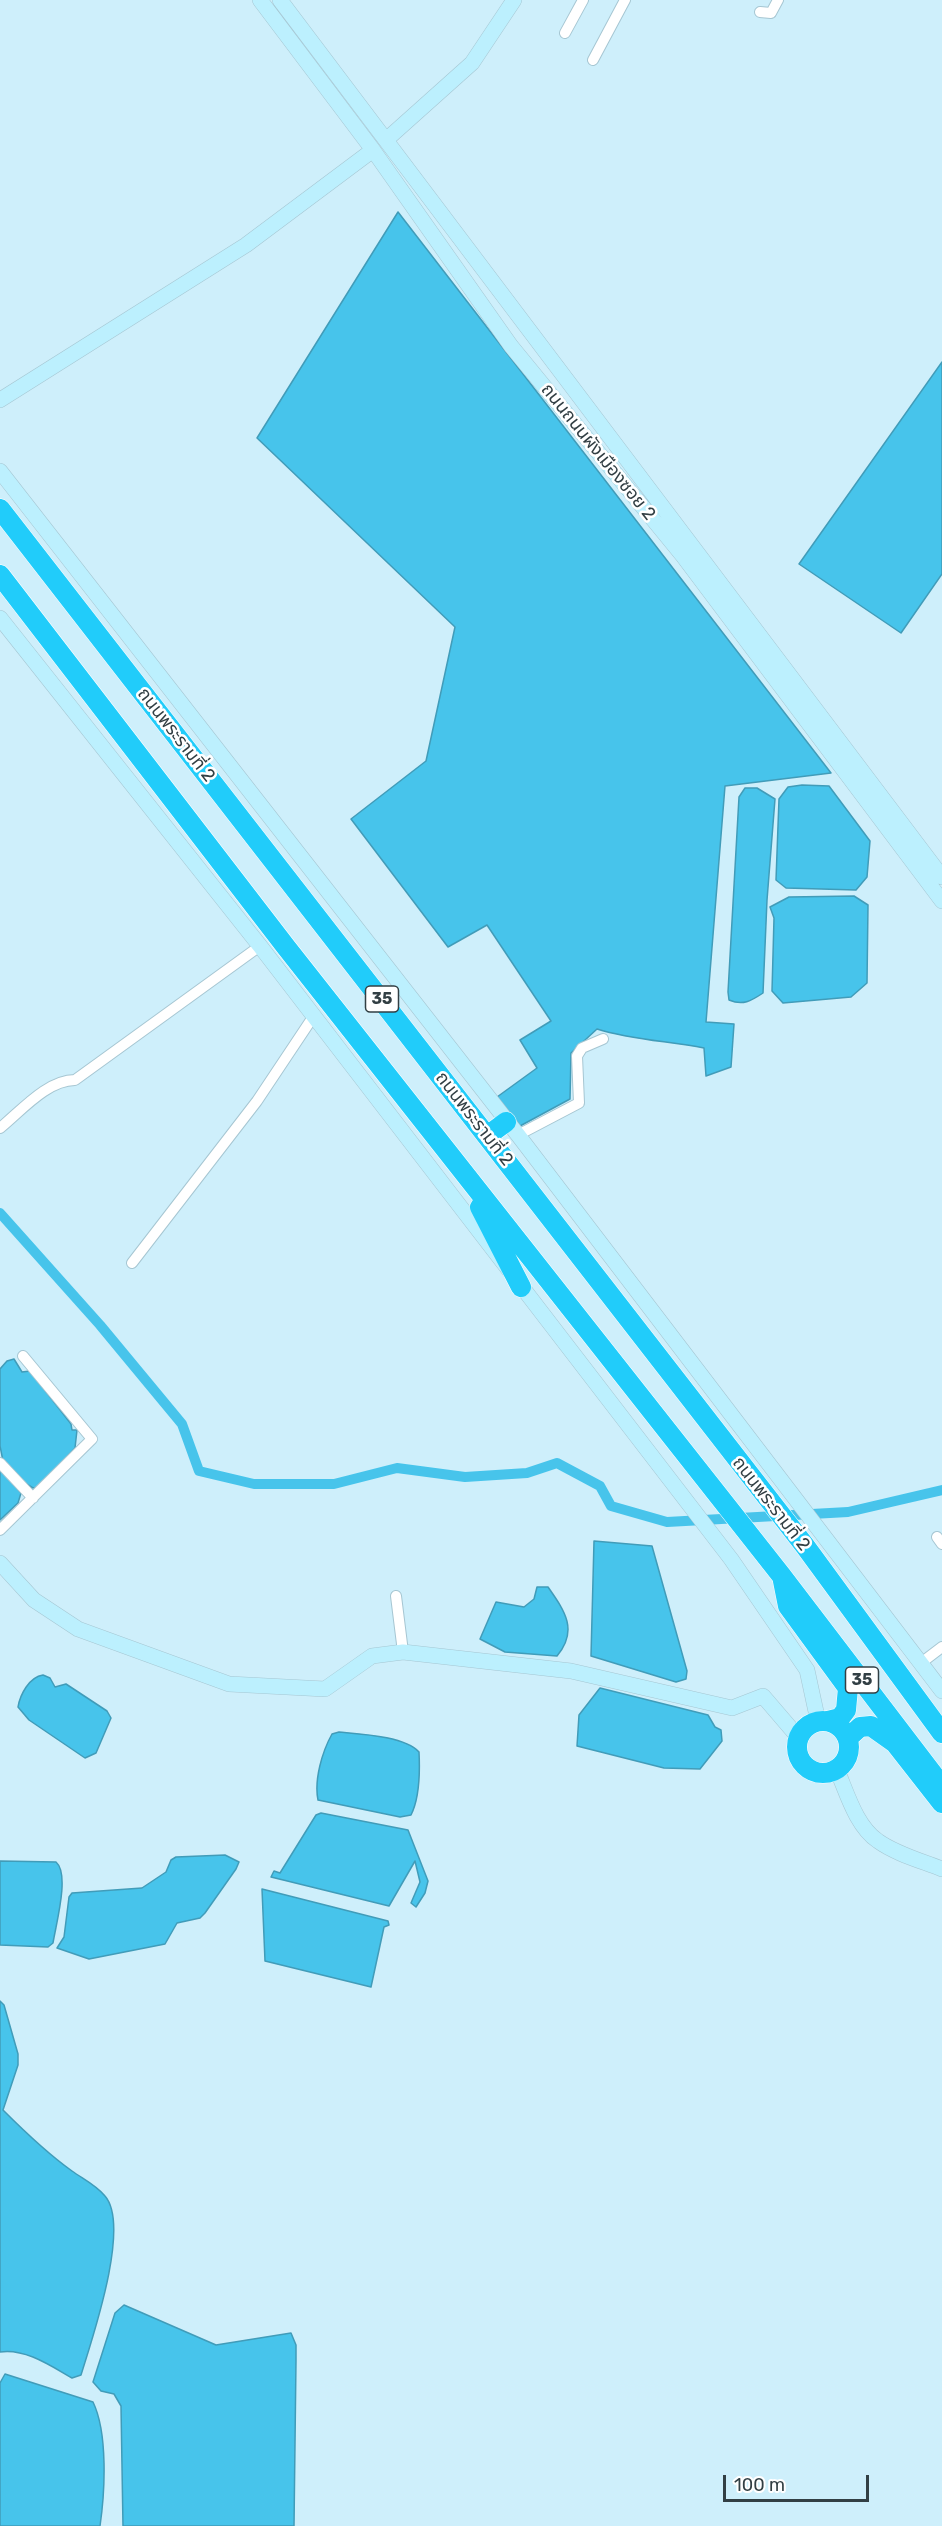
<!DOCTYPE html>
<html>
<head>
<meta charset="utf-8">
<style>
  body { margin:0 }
  #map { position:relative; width:942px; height:2526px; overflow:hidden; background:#ceeffb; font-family:Rubik,sans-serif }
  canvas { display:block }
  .scale { position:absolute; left:723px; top:2475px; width:146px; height:27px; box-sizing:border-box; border:3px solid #323f44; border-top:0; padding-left:8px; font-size:18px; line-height:21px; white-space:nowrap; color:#323f44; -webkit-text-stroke:4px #fff; paint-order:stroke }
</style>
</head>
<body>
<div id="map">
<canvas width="942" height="2526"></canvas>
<div class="scale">100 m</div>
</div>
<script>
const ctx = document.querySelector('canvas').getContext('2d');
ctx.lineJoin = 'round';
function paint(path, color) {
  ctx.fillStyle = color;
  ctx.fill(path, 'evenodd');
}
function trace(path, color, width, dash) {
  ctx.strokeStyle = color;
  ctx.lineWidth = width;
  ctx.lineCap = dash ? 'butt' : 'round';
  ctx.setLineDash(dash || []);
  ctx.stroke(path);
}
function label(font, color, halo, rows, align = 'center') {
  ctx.font = font + ' Rubik,"Noto Sans Thai",sans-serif';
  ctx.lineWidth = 5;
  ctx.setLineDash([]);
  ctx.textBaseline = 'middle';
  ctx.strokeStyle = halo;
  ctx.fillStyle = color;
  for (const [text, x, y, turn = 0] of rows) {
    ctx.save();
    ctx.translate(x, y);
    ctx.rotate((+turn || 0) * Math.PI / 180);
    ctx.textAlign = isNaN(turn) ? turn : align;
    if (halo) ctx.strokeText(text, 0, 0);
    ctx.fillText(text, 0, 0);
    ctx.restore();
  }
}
const water = new Path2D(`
  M398,212L831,773L725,786L706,1022L734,1024L731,1067L706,1076L704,1048C668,1041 632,1040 597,1029L571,1053L570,1099L520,1126L497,1097L537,1068L520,1040L551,1021L487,925L448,947L351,819L426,761L455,627L257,438Z
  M942,362V574L901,633L799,564Z
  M802,785L829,786L870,841L867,877L856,890L786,888L776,880L779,799L788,787Z
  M745,788H757L775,799L767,900L763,993C751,1001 743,1006 729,1000L728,992L739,797Z
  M854,896L868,905L867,983L851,997L783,1003L772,991L774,918L770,907L789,897Z
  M14,1359L22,1372L30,1371L71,1424L72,1430H77L75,1448L39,1487L33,1488L25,1483L3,1461L0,1446V1369L7,1361Z
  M0,1468L21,1493L18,1503L0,1520Z
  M594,1541L652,1546L687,1671L686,1679L676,1682L591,1656Z
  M537,1587H548C564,1610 579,1630 557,1656L505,1652L480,1639L496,1602L524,1607L534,1599Z
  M43,1675L50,1678L55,1687L66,1684L107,1711L111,1718L96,1753L85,1758L29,1720L18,1707C20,1695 29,1677 43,1675Z
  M600,1688L708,1715L715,1727L721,1730L722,1741L700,1769L664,1768L577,1746L579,1715Z
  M339,1732C360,1734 405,1736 419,1752C420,1772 420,1797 411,1815L400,1817L318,1800C314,1780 322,1752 332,1734Z
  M321,1813L408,1830L428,1881L425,1893L416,1907L411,1903L420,1882L415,1861L389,1906L271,1877L274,1871L280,1873L316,1815Z
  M225,1855L239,1862L236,1869L205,1913L200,1918L177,1923L165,1944L89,1959L57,1948L64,1937L69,1897L72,1893L142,1888L166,1872L171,1860L176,1857Z
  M0,1861L56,1862C70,1874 56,1924 53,1943L48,1947L0,1945Z
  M262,1889L388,1921L389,1925L384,1927L371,1987L265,1961Z
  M0,2001L4,2005L18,2054V2065L3,2110C24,2131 48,2154 72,2171C83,2179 96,2185 105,2196C131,2226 92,2339 81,2375L72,2378C51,2366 25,2348 0,2352Z
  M124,2305L216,2345L291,2333L296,2345V2360L294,2526H123L121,2406L114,2394L101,2391L93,2382L115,2313Z
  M5,2374L93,2402C108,2433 105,2492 100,2526H0V2383Z`);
const canal = new Path2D(`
  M0,1213L100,1325L182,1424L199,1471L254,1484H334L397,1468L465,1477L527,1473L557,1463L600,1486L611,1506L667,1522L848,1512L942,1490`);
const street = new Path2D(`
  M760,12L771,13L778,0
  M565,33L583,0
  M593,60L625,0
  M0,1128C21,1111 47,1080 75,1080L260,946
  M518,1135L579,1103L577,1056L582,1048L603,1039
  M132,1263L257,1101L313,1017
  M0,1463L33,1498
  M0,1530L92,1439L23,1356
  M937,1537L942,1544
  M396,1596L403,1652
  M921,1663L942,1647`);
const secondary = new Path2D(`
  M260,0L373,150L511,346L683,556L942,901
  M280,0L942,877
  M386,140L472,63L514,0
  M0,400L246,245L373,150
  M0,471L518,1135L942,1691
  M0,618L260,946L731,1559L807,1670L818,1721
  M0,1563L34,1600L78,1629L229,1684L325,1689L372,1656L403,1652L571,1671L732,1708L763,1696L799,1738
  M837,1770C847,1793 856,1826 878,1841C896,1854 922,1861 942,1869`);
const highway = new Path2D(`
  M0,509L805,1546L942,1733
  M0,575L286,947L781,1575L942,1786
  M487,1136L506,1122
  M480,1207L521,1287
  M783,1581L788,1606L848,1688L846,1710L840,1718L828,1721
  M797 1747a26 26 0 1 1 52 0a26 26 0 1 1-52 0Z
  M848,1738L860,1727L871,1726L895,1743L942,1803`);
const shields = [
  [382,999,33],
  [862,1680,33]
];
const shieldNames = [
  ["35",382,999],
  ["35",862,1680]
];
const streetNames = [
  ["ถนนถนนผังเมืองซอย 2",598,452,51],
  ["ถนนพระรามที่ 2",176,735,52],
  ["ถนนพระรามที่ 2",474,1119,52],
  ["ถนนพระรามที่ 2",771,1504,52]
];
paint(water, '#47c4eb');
trace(water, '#419cb9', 1.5);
trace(canal, '#47c4eb', 10);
trace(street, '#a6c6d2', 12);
trace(secondary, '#a6c6d2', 16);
trace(highway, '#fff', 21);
trace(street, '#fff', 10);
trace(secondary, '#bcf0fe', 15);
trace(highway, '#21ccfa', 20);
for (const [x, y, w] of shields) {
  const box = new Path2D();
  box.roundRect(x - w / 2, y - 13, w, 26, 4.5);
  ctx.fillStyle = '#fff';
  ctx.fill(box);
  trace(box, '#323f44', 1.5);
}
label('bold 16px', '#323f44', null, shieldNames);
label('18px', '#323f44', '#fff', streetNames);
</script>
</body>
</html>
